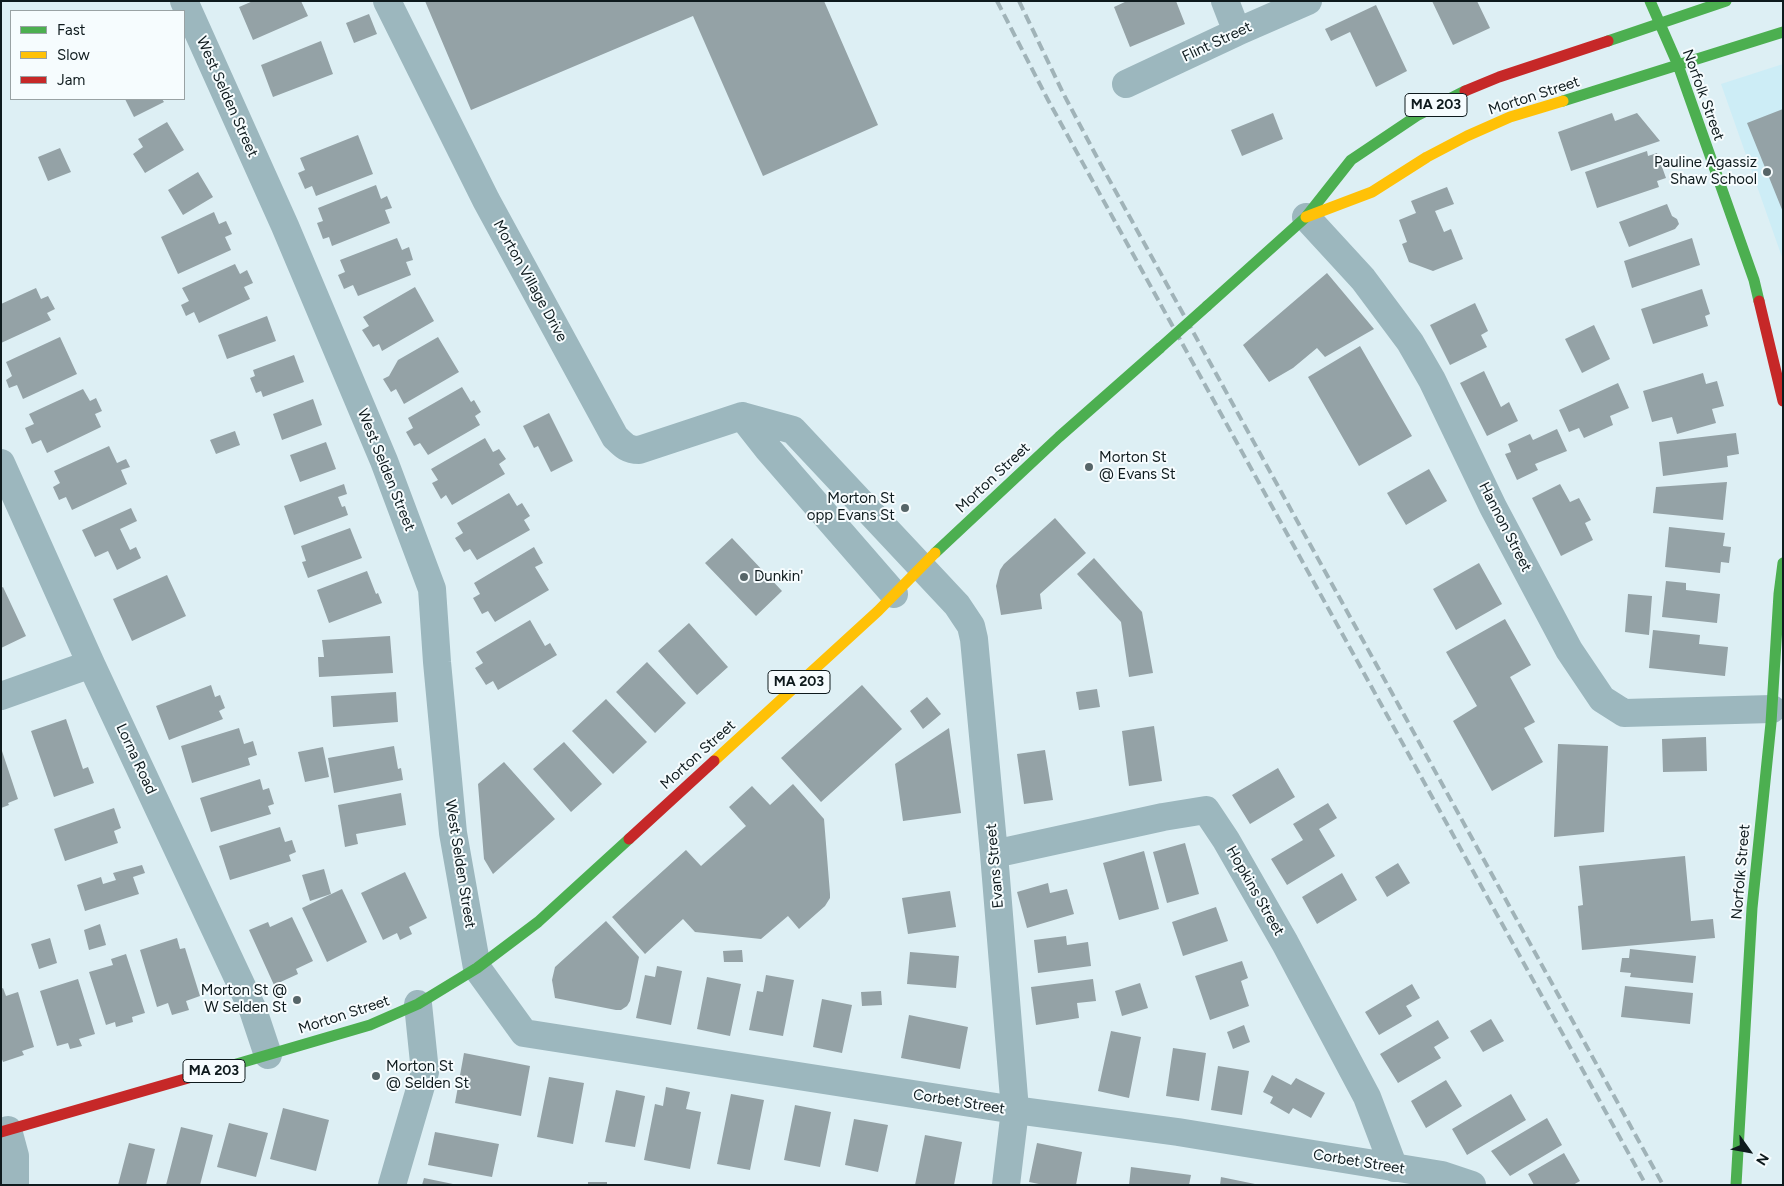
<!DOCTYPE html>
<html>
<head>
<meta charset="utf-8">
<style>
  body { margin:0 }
  #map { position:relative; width:1784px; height:1186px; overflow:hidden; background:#ddeff4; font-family:Figtree,sans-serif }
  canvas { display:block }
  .frame { position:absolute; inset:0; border:2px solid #0e1a1d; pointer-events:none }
  .legend { position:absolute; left:10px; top:10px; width:175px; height:90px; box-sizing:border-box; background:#f6fcfe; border:1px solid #99a2a4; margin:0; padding:6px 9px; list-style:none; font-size:15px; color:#0e1a1d }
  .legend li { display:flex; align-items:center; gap:10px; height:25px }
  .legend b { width:25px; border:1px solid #99a2a4 }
  .north { position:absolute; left:1724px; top:1126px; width:50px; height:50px; -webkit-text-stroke:4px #f6fcfe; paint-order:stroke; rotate:122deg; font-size:14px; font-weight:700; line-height:20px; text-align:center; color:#0e1a1d }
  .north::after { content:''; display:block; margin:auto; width:18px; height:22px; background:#0e1a1d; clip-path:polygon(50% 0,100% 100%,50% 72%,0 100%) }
</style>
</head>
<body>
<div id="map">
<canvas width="1784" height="1186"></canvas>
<div class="frame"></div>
<ul class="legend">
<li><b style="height:6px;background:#4caf50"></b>Fast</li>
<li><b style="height:6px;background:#ffc107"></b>Slow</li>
<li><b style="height:6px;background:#c62828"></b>Jam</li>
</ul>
<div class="north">N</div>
</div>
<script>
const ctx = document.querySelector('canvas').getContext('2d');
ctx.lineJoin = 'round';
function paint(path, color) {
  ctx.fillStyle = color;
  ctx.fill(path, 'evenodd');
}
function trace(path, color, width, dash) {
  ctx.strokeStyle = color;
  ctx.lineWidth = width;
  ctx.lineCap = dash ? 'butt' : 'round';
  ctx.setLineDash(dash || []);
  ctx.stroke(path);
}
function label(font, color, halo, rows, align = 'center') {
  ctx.font = font + ' Figtree,sans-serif';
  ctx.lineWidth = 4;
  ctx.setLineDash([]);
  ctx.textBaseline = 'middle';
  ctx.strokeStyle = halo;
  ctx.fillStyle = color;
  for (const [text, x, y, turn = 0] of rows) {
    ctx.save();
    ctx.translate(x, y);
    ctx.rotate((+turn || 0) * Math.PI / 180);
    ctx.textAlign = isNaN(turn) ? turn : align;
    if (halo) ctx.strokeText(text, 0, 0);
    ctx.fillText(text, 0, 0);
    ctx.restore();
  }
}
const built = new Path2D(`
  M1783,64V260L1721,84Z`);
const building = new Path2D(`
  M253,1H301L308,16L253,40L239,7Z
  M425,1H824L878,125L763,176L693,16L471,110Z
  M1127,1H1176L1185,24L1130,47L1114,7Z
  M1432,1H1477L1490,28L1453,45Z
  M1376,5L1407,71L1376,87L1350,32L1331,41L1325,29Z
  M369,14L377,34L354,43L346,23Z
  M321,41L333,74L273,97L261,65Z
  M125,99H162L164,102L134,117Z
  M1783,109V212L1747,123Z
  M1273,113L1283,139L1242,156L1231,130Z
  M1612,113L1615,121L1637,113L1660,141L1571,171L1558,132Z
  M167,122L184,150L145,173L133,154L143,147L138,139Z
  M358,135L373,174L316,196L312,186L305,189L298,173L305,170L300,158Z
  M60,148L71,172L48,181L38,157Z
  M1647,151L1648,156L1657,153L1666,178L1657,181L1659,187L1597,208L1585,172Z
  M198,172L213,197L183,215L168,190Z
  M376,185L381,199L387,196L392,208L385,210L390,223L332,246L329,237L323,239L317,223L323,221L318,208Z
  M1447,187L1454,204L1435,211L1444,232L1451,229L1463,259L1433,271L1409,262L1402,244L1407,242L1399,220L1416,213L1411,201Z
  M1667,204L1672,216L1677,219L1679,224L1675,229L1629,247L1619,222Z
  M214,212L219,224L226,221L232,234L225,237L231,250L178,274L161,237Z
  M397,238L402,250L409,247L413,260L406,262L411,275L358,296L353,285L344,289L338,275L345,272L340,260Z
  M1692,238L1700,265L1632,288L1624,261Z
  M235,264L240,274L247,270L253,283L244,287L250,299L199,323L194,312L186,316L181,305L189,301L182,288Z
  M1327,273L1374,329L1325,357L1317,348L1293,368L1269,382L1243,345Z
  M415,287L434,321L382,351L379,344L373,347L362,330L369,326L363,317Z
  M36,288L41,299L48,296L55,309L47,313L51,320L1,343V304Z
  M1702,289L1710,314L1705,316L1708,326L1653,344L1641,309Z
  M1475,303L1488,331L1481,335L1487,347L1450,365L1430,325Z
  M267,316L276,341L227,359L218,335Z
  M1594,325L1610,359L1582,373L1565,339Z
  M60,337L77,374L23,399L17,385L9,388L6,380L12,376L6,362Z
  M438,337L459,372L404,404L396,389L391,392L383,379L389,376L398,360Z
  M1360,346L1412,436L1359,466L1308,377Z
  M294,355L304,382L263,397L261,391L256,393L250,378L255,376L253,370Z
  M1484,371L1501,407L1509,402L1518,421L1487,436L1460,383Z
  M1703,373L1706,384L1717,381L1724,406L1712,409L1716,423L1677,434L1672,417L1652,422L1643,391Z
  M1618,383L1629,408L1610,416L1613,425L1584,438L1579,428L1569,432L1559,410Z
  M462,387L471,402L474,400L481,412L475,416L480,425L428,455L420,443L414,446L406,432L413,428L408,418Z
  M83,389L90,401L96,398L102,411L95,414L101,427L47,453L41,440L32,444L25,428L34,424L29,414Z
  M313,399L322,425L282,440L273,414Z
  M549,413L573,461L551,472L538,446L534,448L523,426Z
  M1557,429L1567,451L1535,464L1538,470L1517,480L1505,454L1511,452L1508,444L1530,434L1533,440Z
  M235,431L240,445L216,454L210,440Z
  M1736,433L1739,454L1727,456L1728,467L1663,476L1659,442Z
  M485,438L493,452L499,449L506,459L499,464L505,474L452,505L446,495L441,499L432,483L438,480L431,469Z
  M326,442L336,469L300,482L290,455Z
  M109,446L117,463L126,459L130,467L121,470L127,484L72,510L66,497L59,500L53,487L60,483L54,471Z
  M1429,469L1447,501L1406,525L1387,493Z
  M1727,482L1723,520L1653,513L1656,487Z
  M344,484L347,494L338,497L342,507L345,506L348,515L294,535L284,506Z
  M1560,484L1570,502L1579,498L1591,520L1585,523L1593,540L1561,556L1532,498Z
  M509,493L517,506L522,503L530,516L524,520L530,530L477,560L470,549L464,552L455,538L463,533L457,523Z
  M131,508L137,521L120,529L130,550L136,547L141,558L117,570L108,551L95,557L82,530Z
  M1055,518L1086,553L1040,594L1042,609L1001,615L996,586L1000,570L1004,564Z
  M1669,527L1725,533L1723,546L1731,547L1729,563L1721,562L1720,573L1665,567Z
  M350,528L362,558L308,578L302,562L306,561L301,546Z
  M732,538L782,591L756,616L705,563Z
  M534,547L543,563L535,567L549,590L495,622L488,611L482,614L473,598L480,594L474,583Z
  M1094,558L1142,612L1153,673L1129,677L1121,622L1077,574Z
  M1479,563L1502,604L1456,630L1433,589Z
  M367,571L376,594L378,593L382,603L329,623L317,590Z
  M167,575L186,616L132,641L113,599Z
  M1666,581L1686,583V590L1720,594L1717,623L1662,617Z
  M3,587L26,636L1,648V588Z
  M1628,594L1652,596L1649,635L1625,632Z
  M1505,619L1531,665L1510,677L1535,722L1524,728L1543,762L1492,791L1453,721L1477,706L1446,652Z
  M530,620L545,646L550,643L557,655L498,690L493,681L486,685L475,668L483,663L476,652Z
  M689,623L728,667L697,695L658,651Z
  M1653,630L1700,635L1699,644L1728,647L1725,676L1649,668Z
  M390,636L393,673L319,677L318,657H324L322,640Z
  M647,662L686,703L655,733L616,692Z
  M211,685L215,697L220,695L225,708L219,711L223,719L169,740L156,706Z
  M862,685L902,729L821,802L781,758Z
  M1097,689L1100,707L1079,710L1076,692Z
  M396,692L398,722L333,727L331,696Z
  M927,697L941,714L923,729L910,711Z
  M606,699L647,742L613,774L572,731Z
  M66,719L83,769L88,767L94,783L54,797L31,731Z
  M1154,726L1162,781L1129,786L1122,731Z
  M239,728L244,744L253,741L257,755L248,758L250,765L192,783L181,746Z
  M949,728L961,813L903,821L895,764Z
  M1706,737L1707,771L1663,772L1662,739Z
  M564,742L602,784L571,812L533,769Z
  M1558,744L1608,746L1604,832L1554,837Z
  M394,746L398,769L401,768L403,780L334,793L328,758Z
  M323,747L329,777L305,782L298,752Z
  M1045,750L1053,800L1024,804L1017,754Z
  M2,751L18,799L8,803L9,805L1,808Z
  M504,762L555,819L493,874L484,859L478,784Z
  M1278,768L1295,797L1250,824L1232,795Z
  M260,779L263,790L269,788L274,804L268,806L271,814L211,832L200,798Z
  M793,784L824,819L830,894V898L825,906L799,929L788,916L761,939L695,932L683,919L645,954L612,917L686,850L701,866L746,826L729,807L752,786L770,805Z
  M401,793L406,825L356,834L358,844L345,847L338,805Z
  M1328,803L1337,818L1319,829L1335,856L1287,885L1271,859L1303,840L1293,824Z
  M114,808L121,828L114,831L118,843L65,861L54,829Z
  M280,827L285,842L292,840L296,852L289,855L291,861L230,880L219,846Z
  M1185,843L1199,894L1167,903L1153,852Z
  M1144,851L1159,909L1119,920L1103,863Z
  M1685,856L1691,921L1713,919L1715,938L1582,950L1578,906L1583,905L1579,866Z
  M1398,863L1410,883L1387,897L1375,877Z
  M142,865L145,873L133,877L139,894L85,911L77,885L101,877L103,884L116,880L113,873Z
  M324,869L331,894L310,901L302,875Z
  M405,872L427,918L409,927L412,934L400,940L397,933L383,940L361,893Z
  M1342,873L1357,900L1317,924L1302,897Z
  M1048,883L1050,893L1067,889L1074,914L1027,928L1017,892Z
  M342,889L367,942L327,962L302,908Z
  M950,891L956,927L908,934L902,898Z
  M1216,907L1228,941L1183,956L1172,922Z
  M292,917L313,961L296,969L298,974L274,985L249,930L268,922L270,927Z
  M606,921L639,957L630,1001L627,1006L621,1010H616L555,998L552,980L555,967Z
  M100,924L106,945L89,950L84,930Z
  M1066,936L1067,945L1088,942L1091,966L1038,973L1034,940Z
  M50,938L57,963L39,969L31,944Z
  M177,938L180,949L185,948L200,996L186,1001L189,1010L172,1015L168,1003L157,1007L140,950Z
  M1630,949L1696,956L1693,983L1630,977L1631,973L1620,972L1622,958H1629Z
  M742,950L743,962H724L723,951Z
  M910,952L959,956L956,988L907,984Z
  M126,954L145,1013L132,1017L133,1022L116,1027L115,1022L106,1025L89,972L113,965L111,959Z
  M1242,961L1248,978L1241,981L1249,1006L1210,1020L1195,976Z
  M657,966L682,971L671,1025L636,1018L645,975L655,977Z
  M766,975L794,980L783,1036L749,1030L757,991L763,992Z
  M707,977L741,984L730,1036L697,1029Z
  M78,979L95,1034L79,1039L82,1046L70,1049L68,1043L57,1046L40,991Z
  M1093,979L1096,1001L1077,1003L1079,1018L1036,1025L1031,987Z
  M1140,983L1148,1008L1122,1016L1115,991Z
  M1412,984L1420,998L1406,1006L1412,1016L1379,1035L1365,1012Z
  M1625,986L1693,993L1690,1024L1621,1017Z
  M3,988L6,996L18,992L34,1047L22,1051L24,1055L3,1062L1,1057V989Z
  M881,991L882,1005L862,1006L861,992Z
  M822,999L852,1005L842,1053L813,1047Z
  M909,1015L968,1027L960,1069L901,1058Z
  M1491,1019L1504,1041L1483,1052L1470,1031Z
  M1438,1020L1449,1038L1434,1047L1441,1058L1398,1083L1380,1054Z
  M1244,1025L1250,1042L1233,1049L1227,1032Z
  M1111,1031L1141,1037L1129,1098L1098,1091Z
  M1173,1048L1206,1053L1199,1101L1166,1096Z
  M464,1053L530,1066L521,1116L455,1103Z
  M1218,1066L1249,1071L1242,1115L1211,1110Z
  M1272,1075L1291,1085L1296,1078L1325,1093L1311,1118L1293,1108L1289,1114L1270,1103L1273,1097L1263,1092Z
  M549,1077L584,1083L573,1144L537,1137Z
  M1446,1080L1462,1106L1426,1128L1411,1101Z
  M666,1087L690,1092L686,1109L701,1112L690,1169L644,1160L655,1104L663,1106Z
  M616,1090L645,1096L635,1147L605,1142Z
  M731,1094L764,1100L750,1170L717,1164Z
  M1511,1094L1526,1120L1467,1155L1452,1129Z
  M795,1105L831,1112L820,1167L784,1160Z
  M283,1108L329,1120L316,1171L270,1159Z
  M1547,1118L1562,1145L1510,1176L1491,1151Z
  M854,1119L888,1125L878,1172L845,1165Z
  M229,1123L268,1133L256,1177L217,1167Z
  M181,1127L213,1135L200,1185H166Z
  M435,1132L499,1144L492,1177L428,1165Z
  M925,1135L962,1142L954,1185H915Z
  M129,1143L155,1149L146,1185H118Z
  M1037,1143L1082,1152L1076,1185H1044L1029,1182Z
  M1564,1153L1580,1181L1573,1185H1534L1528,1174Z
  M1131,1167L1191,1175L1189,1185H1129Z
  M1221,1177L1255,1184V1185H1220Z
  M424,1178L453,1184V1185H422Z
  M588,1182H607V1185H588Z`);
const street = new Path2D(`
  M184,1L285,226L384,461L432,589L437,662L453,833L477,968L524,1033L1015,1110L1178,1132L1442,1175L1472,1185
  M387,1L486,200L615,437C623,445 627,450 639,450L742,416L793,430L957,605L971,626L974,639L994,854L1015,1110L1006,1185
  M1225,1L1237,32
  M1126,84L1237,32L1308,1
  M1306,217L1363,279L1410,342L1432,380L1493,507L1569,650L1602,699L1624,713L1772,709
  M742,416L768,449L894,594
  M1,463L91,664L253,1010L268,1055
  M1,696L91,664
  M994,854L1163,817L1206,810L1226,840L1285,943L1367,1097L1394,1168
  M8,1130L15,1156V1185
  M392,1185L425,1072L418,1004`);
const fast = new Path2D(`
  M1650,1L1678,65L1754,280L1759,301
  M1608,41L1726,1
  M1563,101L1783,32
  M1207,306L1306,217L1351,160L1418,115L1465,91
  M935,553L1059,437L1160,348
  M216,1070L370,1025L418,1004L477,968L538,922L629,839
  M1736,1185L1752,908L1771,723L1779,594L1783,563`);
const slow = new Path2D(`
  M1306,217L1372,192L1427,157L1467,136L1510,117L1563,101
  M714,761L878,611L935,553`);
const jam = new Path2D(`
  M1465,91L1499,77L1608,41
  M1759,301L1783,401
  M629,839L714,761
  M1,1132L216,1070`);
const rail = new Path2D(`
  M997,1L1048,100L1646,1185
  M1019,1L1063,93L1100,163L1663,1185`);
const fastBridge = new Path2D(`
  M1160,348L1207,306`);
const markers = [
  [1767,172,5,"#566568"],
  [1089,467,5,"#566568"],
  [905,508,5,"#566568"],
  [744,577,5,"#566568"],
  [297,1000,5,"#566568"],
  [376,1076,5,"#566568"]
];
const shields = [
  [1436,105,62],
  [799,682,62],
  [214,1071,62]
];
const shieldNames = [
  ["MA 203",1436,105],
  ["MA 203",799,682],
  ["MA 203",214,1071]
];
const streetNames = [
  ["Flint Street",1217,42,-25],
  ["Norfolk Street",1703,95,70],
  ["Morton Street",1534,96,-18],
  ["West Selden Street",227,97,66],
  ["Morton Village Drive",530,281,61],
  ["West Selden Street",386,470,68],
  ["Morton Street",993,478,-43],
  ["Hannon Street",1505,527,63],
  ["Morton Street",698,755,-42],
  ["Lorna Road",136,759,65],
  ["West Selden Street",460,864,81],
  ["Evans Street",995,866,-95],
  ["Norfolk Street",1741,872,-85],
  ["Hopkins Street",1255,891,60],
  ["Morton Street",344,1015,-18],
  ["Corbet Street",959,1102,9],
  ["Corbet Street",1359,1162,9]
];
const poiNames = [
  ["Pauline Agassiz",1757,163],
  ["Shaw School",1757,180],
  ["Morton St",1099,458,"left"],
  ["@ Evans St",1099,475,"left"],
  ["Morton St",895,499],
  ["opp Evans St",895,516],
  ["Dunkin'",754,577,"left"],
  ["Morton St @",287,991],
  ["W Selden St",287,1008],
  ["Morton St",386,1067,"left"],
  ["@ Selden St",386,1084,"left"]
];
paint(built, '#cdedf6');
paint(building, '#94a2a6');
trace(street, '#9cb7be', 28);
trace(fast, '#4caf50', 11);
trace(slow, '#ffc107', 11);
trace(jam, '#c62828', 11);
trace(rail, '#a0b3b8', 4, [10, 5]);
trace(fastBridge, '#4caf50', 11);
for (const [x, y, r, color] of markers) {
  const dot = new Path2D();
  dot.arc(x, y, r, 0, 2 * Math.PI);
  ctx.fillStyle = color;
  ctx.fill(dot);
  trace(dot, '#f6fcfe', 2);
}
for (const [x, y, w] of shields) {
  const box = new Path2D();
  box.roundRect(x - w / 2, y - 11.5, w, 23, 4);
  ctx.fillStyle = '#f6fcfe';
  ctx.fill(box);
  trace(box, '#0e1a1d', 1);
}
label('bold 14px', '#0e1a1d', null, shieldNames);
label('15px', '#0e1a1d', '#f6fcfe', streetNames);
label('15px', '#0e1a1d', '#f6fcfe', poiNames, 'right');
</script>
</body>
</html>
